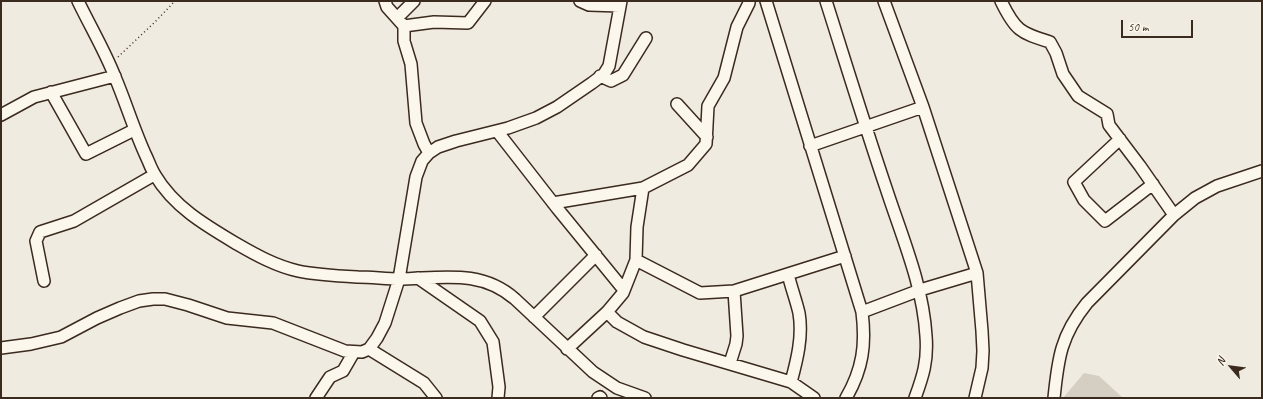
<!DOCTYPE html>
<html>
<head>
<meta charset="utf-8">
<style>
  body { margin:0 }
  #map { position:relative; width:1263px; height:399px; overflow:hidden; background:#f0ebe0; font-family:Caveat,sans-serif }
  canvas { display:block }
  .frame { position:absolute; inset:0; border:2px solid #3b2a1e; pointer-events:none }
  .north { position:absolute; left:1211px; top:347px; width:40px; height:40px; -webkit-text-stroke:3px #fbf7ec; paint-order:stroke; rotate:298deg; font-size:11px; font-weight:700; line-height:16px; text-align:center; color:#3b2a1e }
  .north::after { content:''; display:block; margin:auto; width:14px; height:18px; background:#3b2a1e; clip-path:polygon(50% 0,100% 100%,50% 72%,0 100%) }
  .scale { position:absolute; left:1121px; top:20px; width:72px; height:18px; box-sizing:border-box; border:2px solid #3b2a1e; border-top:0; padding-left:5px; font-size:12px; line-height:14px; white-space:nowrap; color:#3b2a1e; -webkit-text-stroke:3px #fbf7ec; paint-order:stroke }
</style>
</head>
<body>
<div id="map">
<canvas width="1263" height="399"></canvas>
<div class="frame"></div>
<div class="north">N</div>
<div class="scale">50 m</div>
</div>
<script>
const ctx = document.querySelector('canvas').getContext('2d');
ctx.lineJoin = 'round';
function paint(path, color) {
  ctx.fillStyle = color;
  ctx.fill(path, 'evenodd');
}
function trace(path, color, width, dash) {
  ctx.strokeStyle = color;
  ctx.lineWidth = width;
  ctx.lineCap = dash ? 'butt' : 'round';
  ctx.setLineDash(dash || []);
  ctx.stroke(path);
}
const green = new Path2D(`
  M1084,373L1099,376L1123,398H1063Z`);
const path = new Path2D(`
  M118,57L155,22L175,1`);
const minor = new Path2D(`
  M78,1C90,26 105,51 115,77C126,103 134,130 146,156C149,162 151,169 155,175C174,207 205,225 237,244C256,255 276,266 298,271C317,275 338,276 358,277C372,277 386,279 400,279C442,278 481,269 515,299L593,372L617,388L645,398
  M385,1L387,7L404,26V41L411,64L416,123L424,144L429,153
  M580,1L589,5L620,6
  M766,1L862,312C866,344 863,369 846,398
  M826,1C846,64 865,126 886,188C902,237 923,285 926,336C928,361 923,376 915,398
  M884,1L923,107L977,273L982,331L983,351L982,368L975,398
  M1001,1C1015,30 1020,33 1050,42L1056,53L1063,74L1078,96L1107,114L1109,125L1140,166L1174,215
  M397,18L414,1
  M404,26L434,22L468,23L485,1
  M600,76L611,81L623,75L646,38
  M51,92L86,154L134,130
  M677,104L707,137
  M1,115L34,97L115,76
  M497,131L557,208L624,290
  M1120,139L1074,182L1084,200L1105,221L1153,184
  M810,146L923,107
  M553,203L643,188L688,165L706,144L708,106L724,78L737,27L749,3V1
  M636,260L700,293L734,291L845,256
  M788,274C791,287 796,300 799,313C803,336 797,360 791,382
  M418,278L480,321L493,342L499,387L498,398
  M44,281L36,241L40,232L74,221L154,175
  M607,312L617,322L644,337L683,350L791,382L814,398
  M862,312L920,290L977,273
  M534,317L596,255
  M1,348L31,344L61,337L97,318L120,308L139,301L153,299H165L188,305L227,318L273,323L345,351L362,352L369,349L377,338L385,323L399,279L416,177L422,161L429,153L438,147L456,141L508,128L536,118L557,107L592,83L604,74L609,66L621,1
  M369,349L424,383L436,398
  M567,349L607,312L623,293L636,260L637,227L643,188
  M730,363L736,344L737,336L734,291
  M316,398L330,377L343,371L354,352
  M598,398L600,397L601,398
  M1054,398C1058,358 1061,335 1087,303L1174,215L1195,198L1217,186L1262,171`);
paint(green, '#d5cec3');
trace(minor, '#3b2a1e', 14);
trace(path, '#3b2a1e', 1.5, [1, 3]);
trace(minor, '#fbf7ec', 11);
</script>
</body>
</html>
